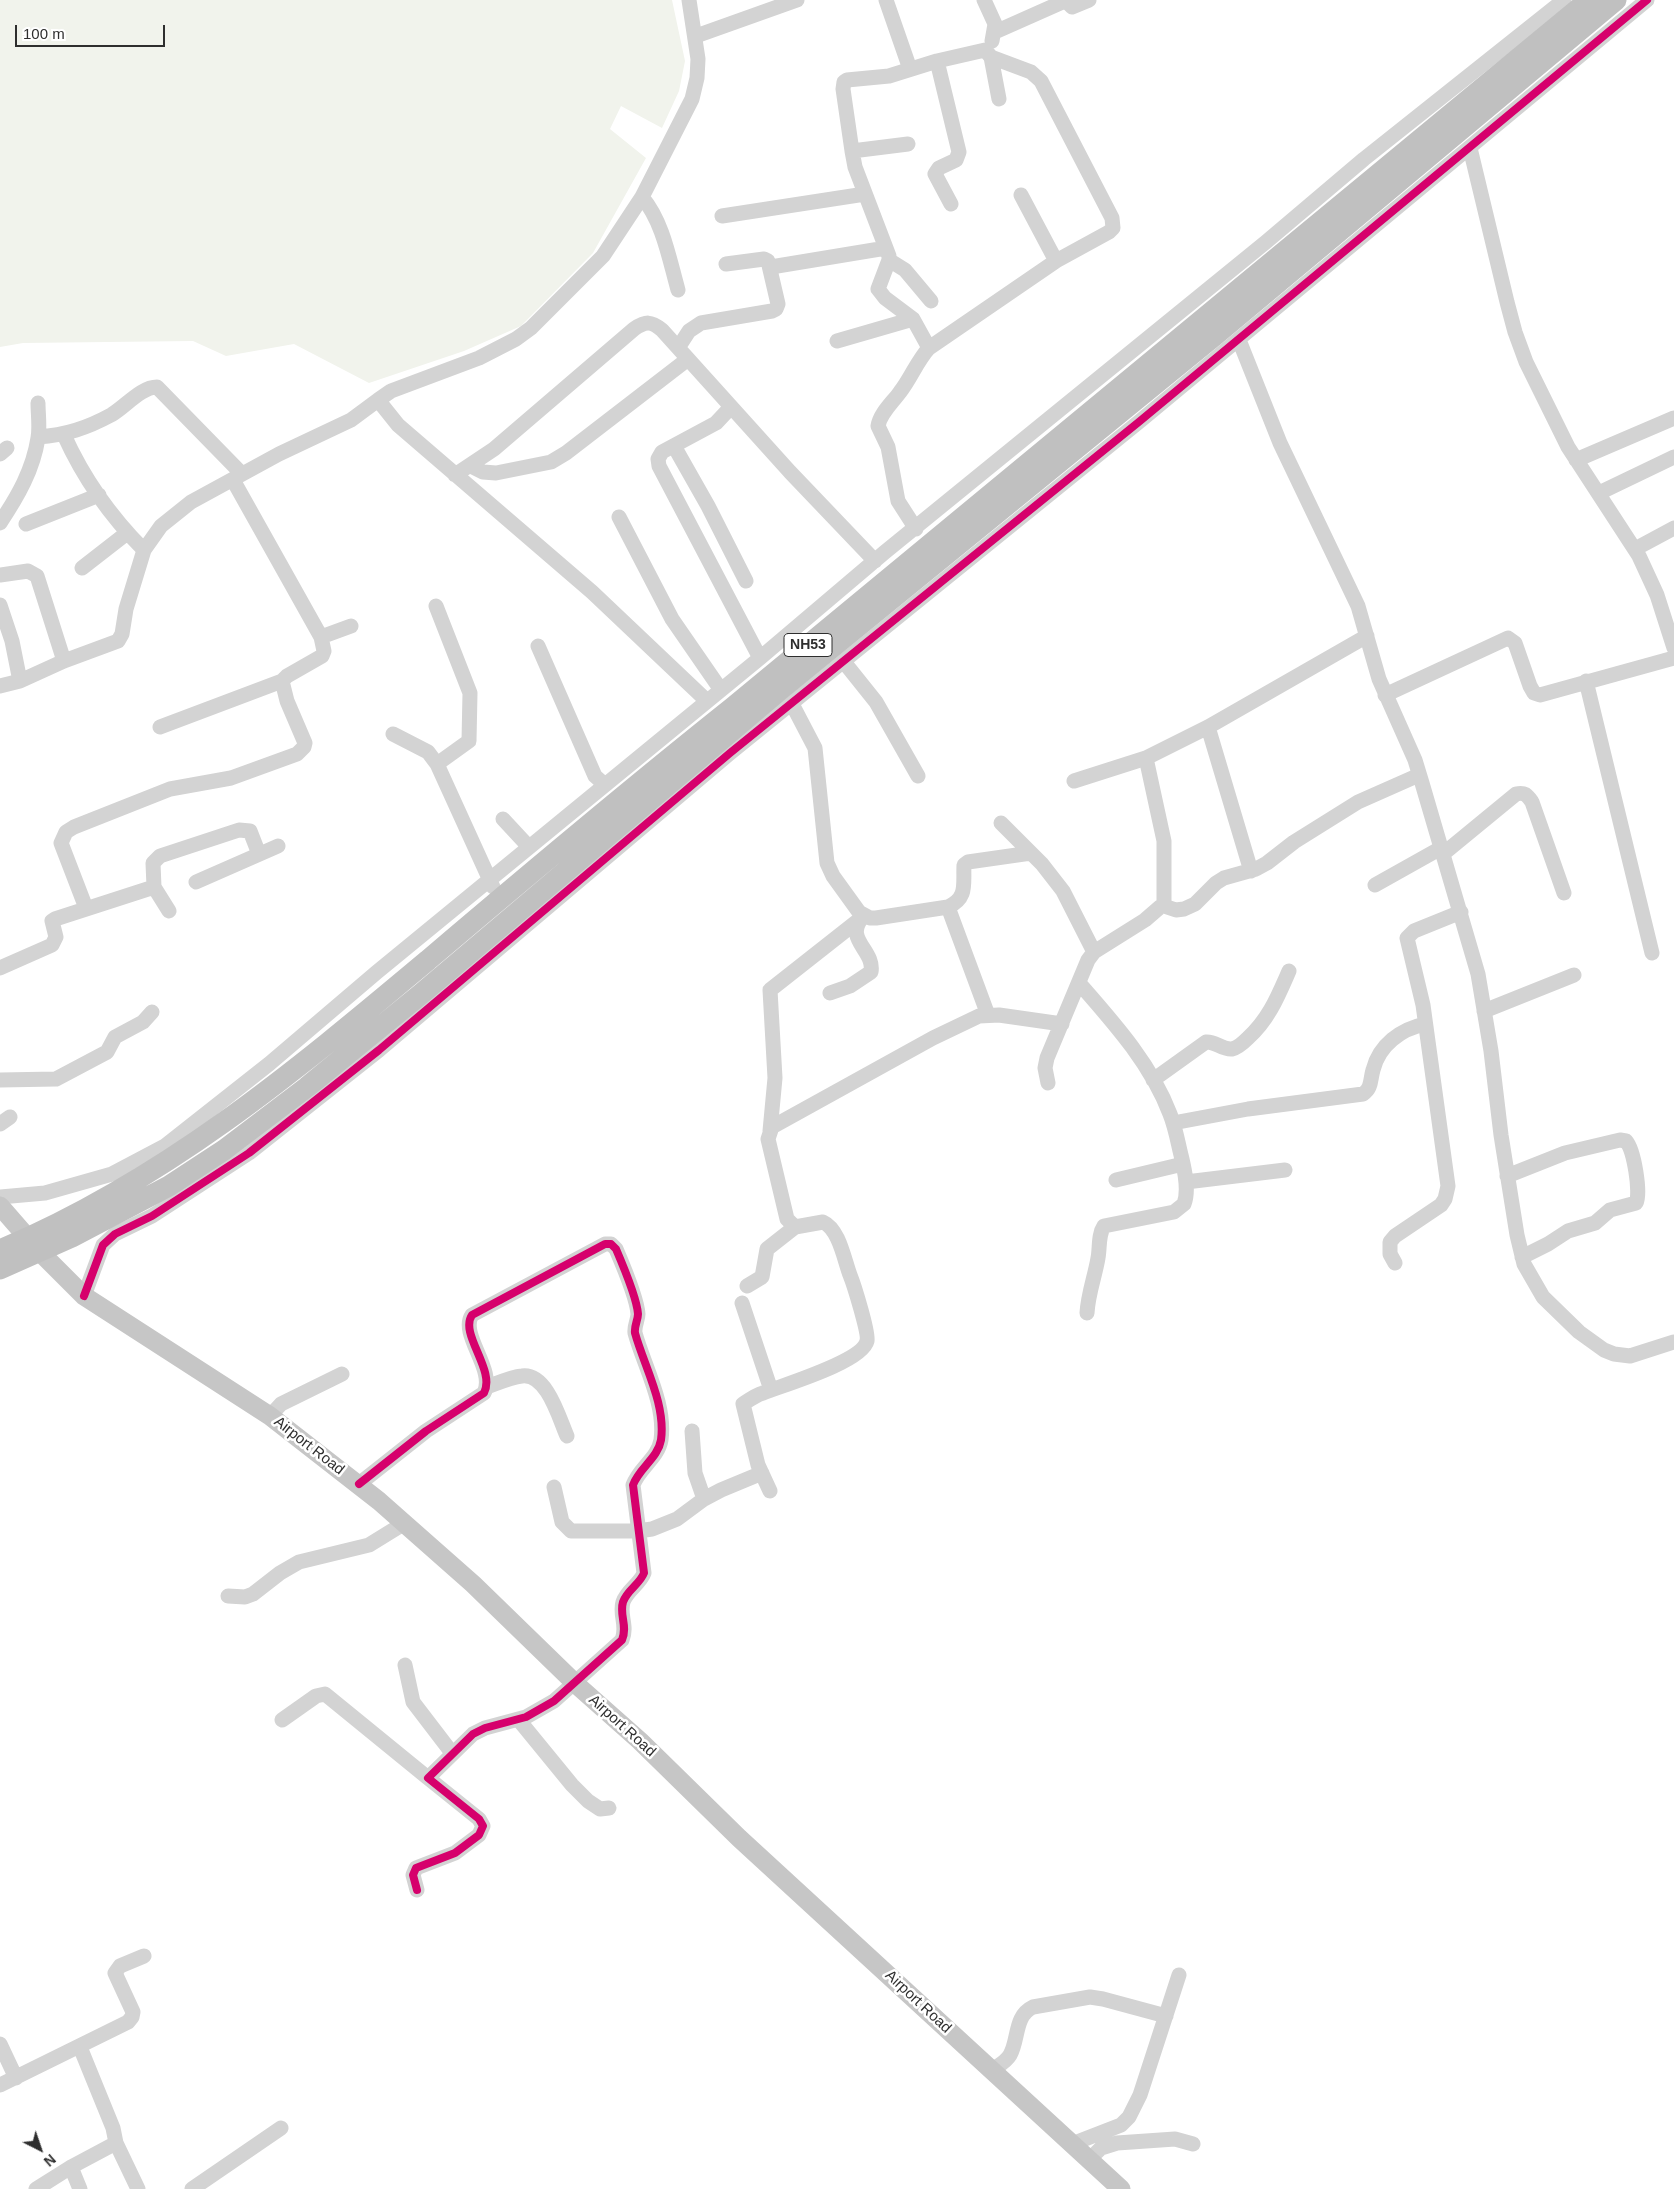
<!DOCTYPE html>
<html>
<head>
<meta charset="utf-8">
<style>
  body { margin:0 }
  #map { position:relative; width:1674px; height:2189px; overflow:hidden; background:#fff; font-family:Helvetica,sans-serif }
  canvas { display:block }
  .north { position:absolute; left:15px; top:2124px; width:50px; height:50px; -webkit-text-stroke:4px #fff; paint-order:stroke; rotate:139deg; font-size:14px; font-weight:700; line-height:20px; text-align:center; color:#2e2e2e }
  .north::after { content:''; display:block; margin:auto; width:18px; height:22px; background:#2e2e2e; clip-path:polygon(50% 0,100% 100%,50% 72%,0 100%) }
  .scale { position:absolute; left:15px; top:25px; width:150px; height:22px; box-sizing:border-box; border:2px solid #2e2e2e; border-top:0; padding-left:6px; font-size:15px; line-height:18px; white-space:nowrap; color:#2e2e2e; -webkit-text-stroke:4px #fff; paint-order:stroke }
</style>
</head>
<body>
<div id="map">
<canvas width="1674" height="2189"></canvas>
<div class="north">N</div>
<div class="scale">100 m</div>
</div>
<script>
const ctx = document.querySelector('canvas').getContext('2d');
ctx.lineJoin = 'round';
function paint(path, color) {
  ctx.fillStyle = color;
  ctx.fill(path, 'evenodd');
}
function trace(path, color, width, dash) {
  ctx.strokeStyle = color;
  ctx.lineWidth = width;
  ctx.lineCap = dash ? 'butt' : 'round';
  ctx.setLineDash(dash || []);
  ctx.stroke(path);
}
function label(font, color, halo, rows, align = 'center') {
  ctx.font = font + ' Helvetica,sans-serif';
  ctx.lineWidth = 5;
  ctx.setLineDash([]);
  ctx.textBaseline = 'middle';
  ctx.strokeStyle = halo;
  ctx.fillStyle = color;
  for (const [text, x, y, turn = 0] of rows) {
    ctx.save();
    ctx.translate(x, y);
    ctx.rotate((+turn || 0) * Math.PI / 180);
    ctx.textAlign = isNaN(turn) ? turn : align;
    if (halo) ctx.strokeText(text, 0, 0);
    ctx.fillText(text, 0, 0);
    ctx.restore();
  }
}
const green = new Path2D(`
  M0,0H672L685,61L679,91L662,128L621,106L610,129L646,158L593,253L521,326L464,351L369,383L294,344L226,356L193,341L23,343L0,347Z`);
const minor = new Path2D(`
  M886,0L910,69
  M984,0L995,24L992,41
  M1065,0L1072,7L1089,0
  M995,32L1065,1
  M696,36L797,0
  M937,61L959,152L956,160L939,168L935,174L951,204
  M908,144L852,151L855,167L889,256V260L878,289L885,298L913,319L929,348C917,361 911,378 900,392C893,402 880,413 878,426L888,447L898,501L916,529
  M1470,148L1507,302L1515,332L1526,362L1568,447L1639,556L1657,595L1674,648
  M852,151L843,89L844,82L847,80L889,76L937,61L985,50L991,57L999,99
  M1021,195L1056,261
  M642,197C663,222 669,258 678,290
  M722,216L865,194
  M889,260L905,270L931,301
  M771,267L886,248
  M1239,340L1280,443L1358,606L1379,679L1415,760L1422,783L1478,974L1491,1051L1501,1135L1517,1235L1524,1264L1543,1297L1579,1332L1604,1350L1614,1354L1630,1356L1674,1342
  M837,341L913,319
  M678,348L689,331L701,323L772,311L776,309L778,304L768,261L764,259L726,264
  M929,348L1056,261L1109,232L1113,228L1112,218L1041,81L1031,72L991,57
  M378,400L391,391L479,358L516,339L531,328L603,256L642,197L692,99L697,78L698,59L689,0
  M731,407L716,423L662,452L658,459L659,466L760,658
  M64,435C83,477 111,517 144,550
  M38,437C66,435 87,428 111,415C125,407 141,387 157,387L242,474
  M674,446L708,506L746,581
  M0,454L7,448
  M1576,460L1674,418
  M471,466L483,472L496,473L551,462L566,453L688,359
  M455,475L494,449L634,329C646,321 651,321 662,330L790,472L875,561
  M233,480L321,637L351,626
  M1599,493L1674,457
  M619,517L672,619L721,690
  M0,523C18,496 33,470 38,438C40,427 38,414 38,403
  M26,524L99,495
  M1635,549L1674,528
  M82,568L127,533
  M0,575L28,571L37,576L64,661
  M0,605L12,641L20,681
  M436,606L470,693L469,741L437,764L493,887
  M538,646L595,776L604,784
  M844,662L876,702L918,776
  M1586,681L1652,953
  M0,686L20,681L64,661L118,641L122,634L126,609L144,550L161,526L191,502L279,454L351,420L378,400L398,425L592,592L707,701
  M1385,695L1508,638L1515,643L1530,686L1534,693L1540,695L1674,658
  M792,704L815,748L827,863L833,876L859,912L870,918H876L948,907C968,898 963,884 964,865L968,862L1031,853
  M160,727L282,681
  M1208,727L1251,871
  M393,734L428,752L437,764
  M1146,758L1164,841V906
  M1074,781L1146,758L1208,727L1367,636
  M503,819L529,847
  M1001,823L1042,864L1063,891L1094,952
  M1443,854L1516,794C1525,792 1527,795 1532,802L1564,893
  M196,882L278,846
  M1375,885L1441,848
  M154,887L153,863L160,856L239,830L250,831L259,854
  M948,907L988,1015
  M86,908L61,843L66,832L74,827L170,789L231,778L297,754L304,747L305,743L287,701L282,681L287,676L322,656L324,651L321,637
  M0,968L52,945L56,937L52,921L55,919L154,887L169,911
  M1079,983C1114,1023 1151,1064 1170,1114C1176,1129 1178,1144 1182,1159C1185,1172 1189,1191 1184,1204L1174,1212L1104,1226C1098,1235 1100,1248 1098,1258C1095,1276 1088,1294 1087,1313
  M830,993L850,986L871,972C875,950 843,939 863,917
  M1484,1011L1574,975
  M0,1080L56,1079L107,1052L115,1037L143,1022L152,1012
  M1153,1080L1206,1042C1215,1041 1222,1050 1232,1049C1238,1048 1244,1042 1248,1038C1269,1019 1278,996 1289,971
  M1048,1083L1045,1068L1047,1058L1088,960L1094,952L1145,920L1160,907L1164,906L1176,910L1184,909L1195,904L1216,883L1224,878L1256,869L1267,863L1294,842L1358,802L1419,775
  M1173,1123L1248,1109L1363,1094C1372,1088 1370,1080 1373,1070C1379,1045 1401,1029 1425,1024
  M0,1124L10,1117
  M770,1131L775,1078L770,990L864,916
  M1507,1176L1565,1153L1620,1140L1626,1141C1634,1150 1641,1193 1636,1203L1610,1210L1595,1223L1568,1231L1548,1244L1522,1257
  M1116,1180L1183,1164
  M1186,1182L1285,1170
  M0,1197L45,1193L112,1174L165,1146L269,1064L377,972L760,658L885,552L1266,242L1364,159L1564,0
  M1395,1263L1390,1254V1242L1395,1236L1441,1205L1445,1199L1448,1186L1423,1005L1407,938L1414,931L1461,912
  M747,1286L762,1277L767,1249L795,1227
  M84,1296L103,1245L115,1234L152,1216L249,1153L379,1050L730,753L1140,421L1647,0
  M742,1303L771,1390
  M487,1387C498,1383 511,1377 522,1376C547,1373 559,1418 567,1436
  M270,1416L281,1404L342,1374
  M692,1431L695,1473L704,1499
  M359,1484L426,1431L484,1393C496,1370 459,1334 472,1315L605,1244H611L616,1249C622,1263 637,1299 638,1314C638,1320 634,1326 635,1333C644,1366 666,1404 661,1440C658,1458 639,1468 633,1485L644,1573C640,1584 627,1590 623,1602C619,1615 628,1626 622,1640L554,1701L526,1717L485,1728L473,1734L428,1778L479,1819L483,1826L479,1835L455,1853L416,1868L413,1875L417,1890
  M554,1487L562,1522L571,1531H638L652,1529L677,1519L704,1499L721,1490L762,1473
  M770,1491L758,1465L743,1404C749,1400 756,1395 763,1393C783,1385 862,1362 867,1341C869,1333 854,1285 850,1275C844,1259 839,1229 823,1222L795,1227L787,1219L768,1139L772,1127L933,1038L979,1016L999,1015L1062,1024
  M228,1596L245,1597L253,1594L280,1573L299,1562L369,1545L403,1524
  M405,1665L413,1702L452,1753
  M518,1719L572,1785L588,1801L600,1809L609,1808
  M282,1720L316,1696L325,1694L428,1778
  M0,2044L16,2078
  M80,2047L113,2128L116,2143L138,2189
  M992,2070C998,2066 1006,2062 1010,2055C1019,2039 1014,2016 1033,2007L1090,1997L1103,1999L1166,2016
  M0,2085L128,2022L132,2017L133,2012L115,1973L120,1966L144,1956
  M1072,2144L1121,2125L1129,2117L1140,2095L1179,1975
  M1089,2160L1101,2148L1117,2143L1175,2139L1193,2144
  M71,2167L80,2189
  M36,2189L71,2167L116,2143
  M192,2189L281,2128`);
const major = new Path2D(`
  M0,1206L40,1252L84,1296L270,1416L379,1501L473,1584L578,1686L640,1741L739,1838L1121,2189`);
const highway = new Path2D(`
  M0,1250C164,1181 293,1073 428,960C528,875 629,790 732,708L1589,0
  M0,1269L72,1237L169,1186L224,1150L307,1087L421,994L780,690L1214,336L1616,0`);
const cycleway = new Path2D(`
  M84,1296L103,1245L115,1234L152,1216L249,1153L379,1050L730,753L1140,421L1647,0
  M359,1484L426,1431L484,1393C496,1370 459,1334 472,1315L605,1244H611L616,1249C622,1263 637,1299 638,1314C638,1320 634,1326 635,1333C644,1366 666,1404 661,1440C658,1458 639,1468 633,1485L644,1573C640,1584 627,1590 623,1602C619,1615 628,1626 622,1640L554,1701L526,1717L485,1728L473,1734L428,1778L479,1819L483,1826L479,1835L455,1853L416,1868L413,1875L417,1890`);
const shields = [
  [808,645,48]
];
const shieldNames = [
  ["NH53",808,645]
];
const streetNames = [
  ["Airport Road",309,1446,38],
  ["Airport Road",622,1726,42],
  ["Airport Road",918,2002,43]
];
paint(green, '#f1f3ec');
trace(minor, '#d3d3d3', 15);
trace(major, '#c6c6c6', 19);
trace(highway, '#c0c0c0', 21);
trace(cycleway, '#d6006c', 8);
for (const [x, y, w] of shields) {
  const box = new Path2D();
  box.roundRect(x - w / 2, y - 11.5, w, 23, 4);
  ctx.fillStyle = '#fff';
  ctx.fill(box);
  trace(box, '#2e2e2e', 1);
}
label('bold 14px', '#2e2e2e', null, shieldNames);
label('15px', '#2e2e2e', '#fff', streetNames);
</script>
</body>
</html>
